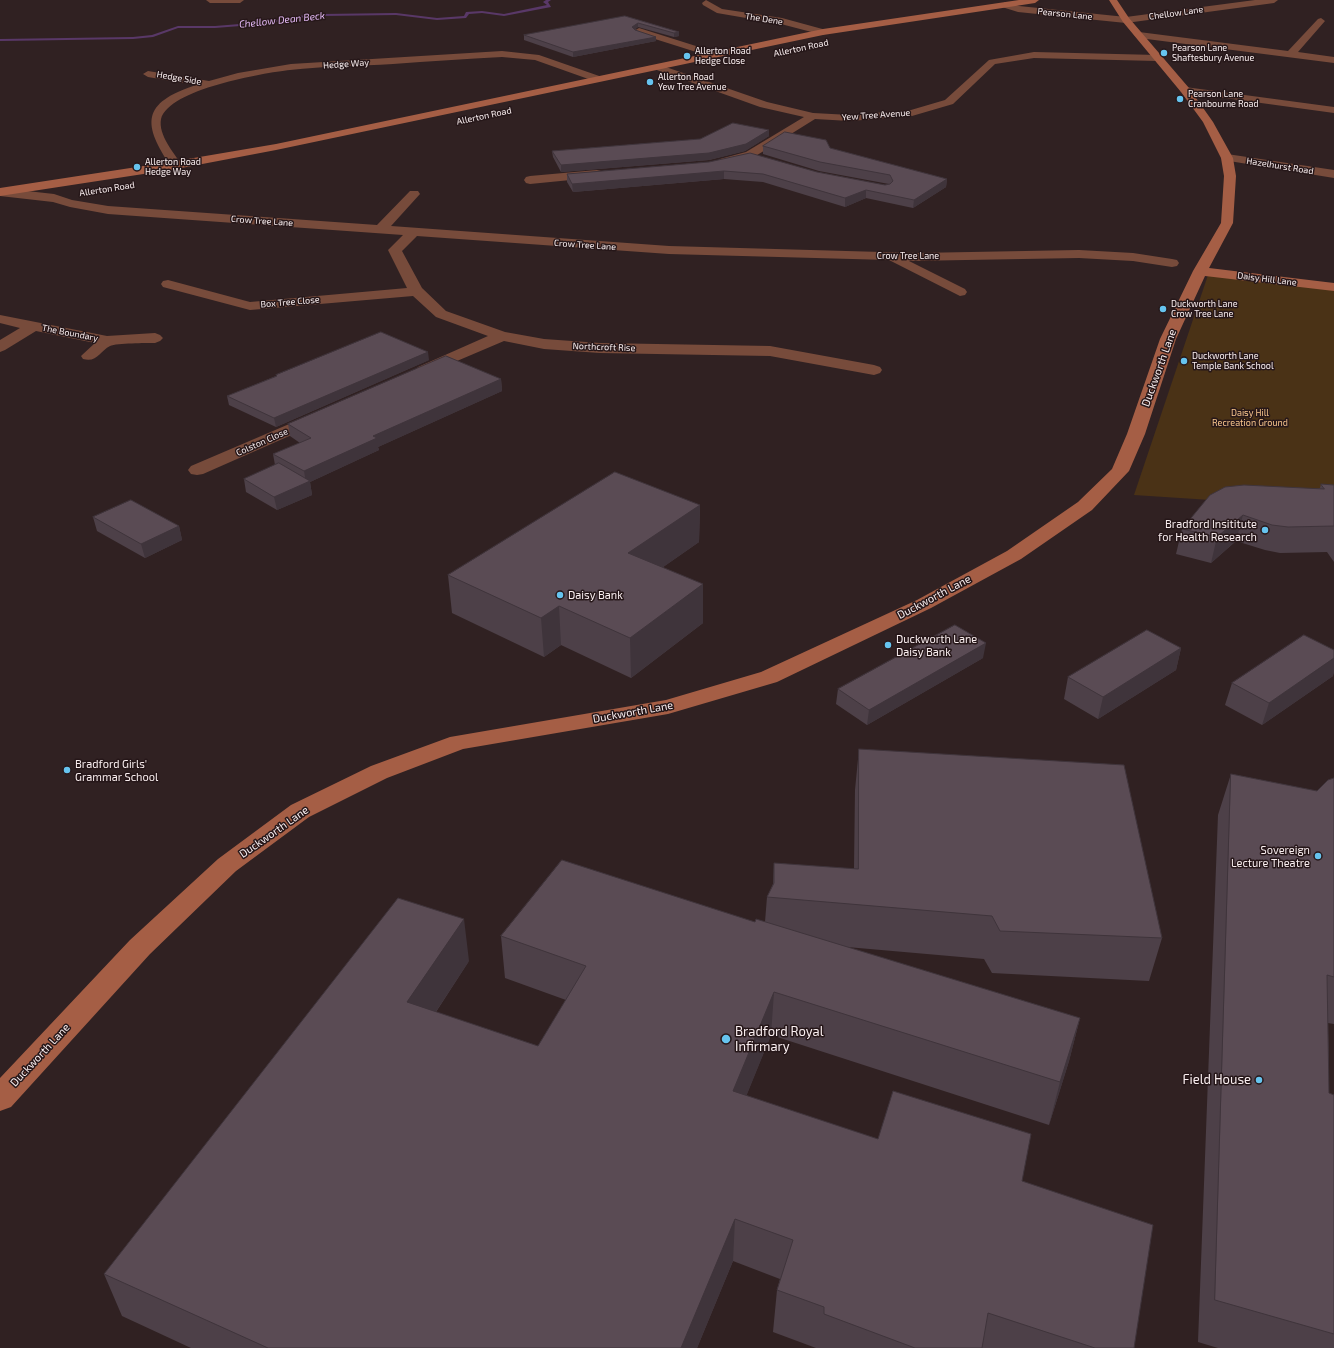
<!DOCTYPE html>
<html>
<head>
<meta charset="utf-8">
<style>
  body { margin:0 }
  canvas { display:block; background:#302122 }
</style>
</head>
<body>
<canvas width="1334" height="1348"></canvas>
<script>
const ctx = document.querySelector('canvas').getContext('2d');
ctx.lineJoin = 'round';
function paint(path, color) {
  ctx.fillStyle = color;
  ctx.fill(path, 'evenodd');
}
function trace(path, color, width, dash) {
  ctx.strokeStyle = color;
  ctx.lineWidth = width;
  ctx.lineCap = dash ? 'butt' : 'round';
  ctx.setLineDash(dash || []);
  ctx.stroke(path);
}
function label(font, color, halo, rows, align = 'center') {
  ctx.font = font + ' "Exo 2",sans-serif';
  ctx.lineWidth = 3;
  ctx.setLineDash([]);
  ctx.textBaseline = 'middle';
  ctx.strokeStyle = halo;
  ctx.fillStyle = color;
  for (const [text, x, y, turn = 0] of rows) {
    ctx.save();
    ctx.translate(x, y);
    ctx.rotate((+turn || 0) * Math.PI / 180);
    ctx.textAlign = isNaN(turn) ? turn : align;
    if (halo) ctx.strokeText(text, 0, 0);
    ctx.fillText(text, 0, 0);
    ctx.restore();
  }
}
const green = new Path2D(`
  M1208,275L1334,290V508L1134,495Z`);
const stream = new Path2D(`
  M546,0H551L548,2L551,7L504,16L482,13L469,14L466,18L437,20L396,15L322,16L297,18L265,24L215,28H178L153,37L133,39L0,41V39L133,37L152,35L178,26H215L265,22L297,16L322,14L396,13L437,18L464,16L466,12L482,11L504,14L547,5L543,2Z`);
const street = new Path2D(`
  M206,0H244L240,3H210Z
  M706,0L722,9L782,18L826,30L828,32L823,35L781,24L717,13L703,5L702,3Z
  M1255,0H1278L1274,3L1126,23L1018,12L1002,7L1001,5L1005,2L1019,6L1126,17Z
  M1321,18L1325,21L1298,52L1334,57V63L1139,38L1134,35L1139,32L1288,51L1318,19Z
  M639,28L718,53L720,55L715,58L712,57L636,33L634,31Z
  M502,51L539,55L602,77L603,79L602,81H594L535,60L502,57C466,59 429,61 393,64C359,66 324,66 290,70C263,73 169,89 161,119C158,135 174,153 182,165L180,168H172C142,124 141,103 196,85L148,77L143,74L148,71L209,81L238,73L291,64Z
  M1034,52L1157,55L1162,58L1157,61L1034,58L995,64L953,104L912,116L850,121L815,119L754,157L724,165L720,163L718,161L720,159L746,152L804,117L760,107L654,69L652,67L654,65H660L767,102L813,113L850,115L911,110L945,100L989,60Z
  M1185,87L1334,107V113L1181,92L1180,90L1181,88Z
  M1227,154L1334,170V178L1223,160L1221,158L1223,156Z
  M597,170L601,171L603,174L601,177L530,184L526,183L524,180L526,177L530,176Z
  M0,188L54,194L72,200L108,206L377,225L410,191H418L420,194L391,226L669,246L917,253L1079,250L1133,253L1172,259L1177,260L1179,263L1177,266L1172,267L1133,261L1079,258L909,261L965,289L967,292L965,295L960,296L889,260L669,254L417,236L402,251L422,288L446,311L505,332L544,339L600,343L770,346L874,365L880,367L882,370L880,373L874,375L770,356L600,353L544,349L504,341L424,375L418,373L416,370L418,367L488,336L436,317L413,296L250,310L163,287L161,284L163,281L168,280L250,302L407,288L388,250L403,235L108,214L70,207L53,202L0,196Z
  M0,315L107,336L155,333L160,335L163,338L160,341L155,343C146,343 117,343 110,346C100,351 97,363 83,359L81,356L95,343L36,331L5,350L0,352V340L20,328L0,323Z
  M315,413L321,414L323,418L321,422L203,474L197,475L191,474L188,470L191,466Z`);
const secondary = new Path2D(`
  M1019,0H1039L1035,3L1009,7L823,35L276,150L176,169L0,196V188L176,161L276,144L823,29Z
  M1109,0H1117L1129,18L1189,88L1213,122L1233,158L1236,176L1233,223L1209,268L1334,283V291L1205,276L1176,339L1145,434L1129,471L1092,510L1021,559L931,608L777,682L668,714L463,749L387,778L309,817L236,871L150,954L11,1107L0,1111V1078L130,940L218,859L291,805L371,766L450,737L666,700L761,672L917,600L1007,551L1078,502L1112,469L1127,434L1160,339L1193,271L1221,223L1224,176L1221,158L1203,122L1181,92L1123,22Z`);
const wall = new Path2D(`
  M625,16L679,32V36L674,37L638,27L635,29L656,41L573,57L524,40V35Z
  M769,130V136L745,151L709,160L561,172L553,157L552,151L700,139Z
  M763,146L830,148L947,179L946,187L913,208L866,198L845,207L763,182L724,179L573,192L567,182V174L709,162L817,172L885,185L890,184H889L819,171L763,154Z
  M429,360L276,427L229,405L227,396L276,376V375Z
  M501,379L502,391L378,447L379,450L310,482L312,495L277,510L246,492L244,479L275,465L273,454L300,443L290,436L288,424Z
  M1321,484L1334,485V562L1327,552L1280,553L1265,550L1236,541L1211,563L1176,554L1182,529L1320,488Z
  M700,505L699,542L663,567L703,623L631,678L561,645L544,657L452,613L448,575Z
  M93,517L179,526L182,540L145,558L97,531Z
  M1181,648L1176,670L1098,719L1064,699L1068,677Z
  M983,658L867,725L836,704L838,689Z
  M1333,676L1262,725L1225,705L1232,683Z
  M859,749L1162,938L1149,981L992,973L984,959L847,947L1080,1018L1069,1061L1049,1125L771,1035L746,1096L878,1139L1022,1181L1134,1348H816L773,1332L777,1290L780,1279L733,1261L697,1348H191L122,1316L104,1274L469,961L436,1012L538,1046L566,1000L505,978L501,936L765,922L767,897L773,884L774,863L854,869L855,790Z
  M1231,774L1317,791L1334,778V1024L1328,1023L1329,1093L1334,1095V1348H1218L1198,1342L1218,815Z`);
const shadedWall = new Path2D(`
  M638,23V27L633,31L632,27Z
  M679,32V36L674,37V33Z
  M656,37V41L573,57V52Z
  M769,130V136L745,151L709,160L561,172V165Z
  M724,171V179L573,192L572,184Z
  M947,179L946,187L913,208L914,200Z
  M866,190V198L845,207V198Z
  M428,352L429,360L276,427L274,418Z
  M501,379L502,391L378,447L379,450L310,482L312,495L277,510L274,497L306,483L304,471L373,436Z
  M700,505L699,542L629,591L628,553Z
  M1243,515L1236,541L1211,563L1217,537Z
  M179,526L182,540L145,558L141,544Z
  M703,584V623L631,678L630,638Z
  M559,606L561,645L544,657L541,618Z
  M986,643L983,658L867,725L869,710Z
  M1181,648L1176,670L1098,719L1103,697Z
  M1334,658V673L1333,676L1262,725L1269,703Z
  M464,919L469,961L414,1045L407,1002Z
  M774,992L771,1035L731,1134L733,1091Z
  M1080,1018L1069,1061L1049,1125L1060,1082Z
  M735,1219L733,1261L697,1348H681Z`);
const building = new Path2D(`
  M625,16L679,32L674,33L638,23L632,27L635,30L656,37L573,52L524,35Z
  M733,123L769,130L746,144L709,153L561,165L552,151L700,139Z
  M785,132L826,140L830,148L947,179L914,200L866,190L845,198L763,174L724,171L572,184L567,174L709,162L750,153L817,172L885,185L890,184L893,181L890,175L820,162L763,146Z
  M381,332L428,352L274,418L227,396L277,376L276,375Z
  M446,356L501,379L373,436L377,438L304,471L273,454L311,438L288,424Z
  M279,463L310,481L274,497L244,479Z
  M615,472L700,505L628,553L703,584L630,638L559,606L541,618L448,575Z
  M1321,484L1334,485V526L1288,527L1272,525L1243,515L1217,537L1182,529L1210,495L1225,487L1244,485L1324,489Z
  M131,500L179,526L141,544L93,517Z
  M955,625L986,643L869,710L838,689Z
  M1147,630L1181,648L1103,697L1068,677Z
  M1304,635L1334,650V658L1269,703L1232,683Z
  M859,749L1124,765L1162,938L1000,931L992,916L767,897L774,883V863L858,869Z
  M1231,774L1317,791L1328,780L1334,778V977L1327,975L1329,1093L1334,1095V1334L1215,1300Z
  M562,860L755,922L756,919L1080,1018L1060,1082L774,992L733,1091L878,1139L893,1091L1031,1134L1022,1181L1153,1225L1134,1348H1095L988,1313L982,1348H915L824,1314V1307L777,1290L793,1240L735,1219L681,1348H268L104,1274L398,898L464,919L407,1002L538,1046L586,966L501,936Z`);
const markers = [
  [1164,53,4,"#66c4ef"],
  [687,56,4,"#66c4ef"],
  [650,82,4,"#66c4ef"],
  [1180,99,4,"#66c4ef"],
  [137,167,4,"#66c4ef"],
  [1163,309,4,"#66c4ef"],
  [1184,361,4,"#66c4ef"],
  [1265,530,4,"#66c4ef"],
  [560,595,4,"#66c4ef"],
  [888,645,4,"#66c4ef"],
  [67,770,4,"#66c4ef"],
  [1318,856,4,"#66c4ef"],
  [726,1039,5,"#66c4ef"],
  [1259,1080,4,"#66c4ef"]
];
const farStreetnames = [
  ["Chellow Lane",1176,13,-8],
  ["Pearson Lane",1065,14,6],
  ["The Dene",764,19,9],
  ["Allerton Road",801,48,-12],
  ["Hedge Way",346,64,-4],
  ["Hedge Side",179,78,10],
  ["Yew Tree Avenue",876,115,-4],
  ["Allerton Road",484,116,-12],
  ["Hazelhurst Road",1280,166,9],
  ["Allerton Road",107,189,-9],
  ["Crow Tree Lane",262,221,4],
  ["Crow Tree Lane",585,245,4],
  ["Crow Tree Lane",908,256],
  ["Daisy Hill Lane",1267,279,7],
  ["Box Tree Close",290,302,-5],
  ["The Boundary",70,333,11],
  ["Northcroft Rise",604,347,2],
  ["Colston Close",262,442,-24]
];
const farPoinames = [
  ["Pearson Lane",1172,48],
  ["Shaftesbury Avenue",1172,58],
  ["Allerton Road",695,51],
  ["Hedge Close",695,61],
  ["Allerton Road",658,77],
  ["Yew Tree Avenue",658,87],
  ["Pearson Lane",1188,94],
  ["Cranbourne Road",1188,104],
  ["Allerton Road",145,162],
  ["Hedge Way",145,172],
  ["Duckworth Lane",1171,304],
  ["Crow Tree Lane",1171,314],
  ["Duckworth Lane",1192,356],
  ["Temple Bank School",1192,366]
];
const farParknames = [
  ["Daisy Hill",1250,413],
  ["Recreation Ground",1250,423]
];
const farWaternames = [
  ["Chellow Dean Beck",282,20,-6]
];
const streetNames = [
  ["Duckworth Lane",1159,368,-70],
  ["Duckworth Lane",934,597,-28],
  ["Duckworth Lane",633,712,-10],
  ["Duckworth Lane",274,832,-35],
  ["Duckworth Lane",40,1055,-47]
];
const poiNames = [
  ["Bradford Insititute",1257,524,"right"],
  ["for Health Research",1257,537,"right"],
  ["Daisy Bank",568,595],
  ["Duckworth Lane",896,639],
  ["Daisy Bank",896,652],
  ["Bradford Girls'",75,764],
  ["Grammar School",75,777],
  ["Sovereign",1310,850,"right"],
  ["Lecture Theatre",1310,863,"right"]
];
const nearPoinames = [
  ["Bradford Royal",735,1032],
  ["Infirmary",735,1047],
  ["Field House",1251,1080,"right"]
];
paint(green, '#4a3216');
paint(stream, '#593868');
paint(street, '#774b3b');
paint(secondary, '#a55e45');
paint(wall, '#4d4048');
paint(shadedWall, '#3f343b');
paint(building, '#5a4b54');
trace(building, '#3f343b', 1);
for (const [x, y, r, color] of markers) {
  const dot = new Path2D();
  dot.arc(x, y, r, 0, 2 * Math.PI);
  ctx.fillStyle = color;
  ctx.fill(dot);
  trace(dot, '#261719', 1.5);
}
label('9px', '#faeff0', '#261719', farStreetnames);
label('9px', '#faeff0', '#261719', farPoinames, 'left');
label('9px', '#f9c68d', '#261719', farParknames);
label('italic 10px', '#e5bbf8', '#261719', farWaternames);
label('11px', '#faeff0', '#261719', streetNames);
label('11px', '#faeff0', '#261719', poiNames, 'left');
label('13px', '#faeff0', '#261719', nearPoinames, 'left');
</script>
</body>
</html>
